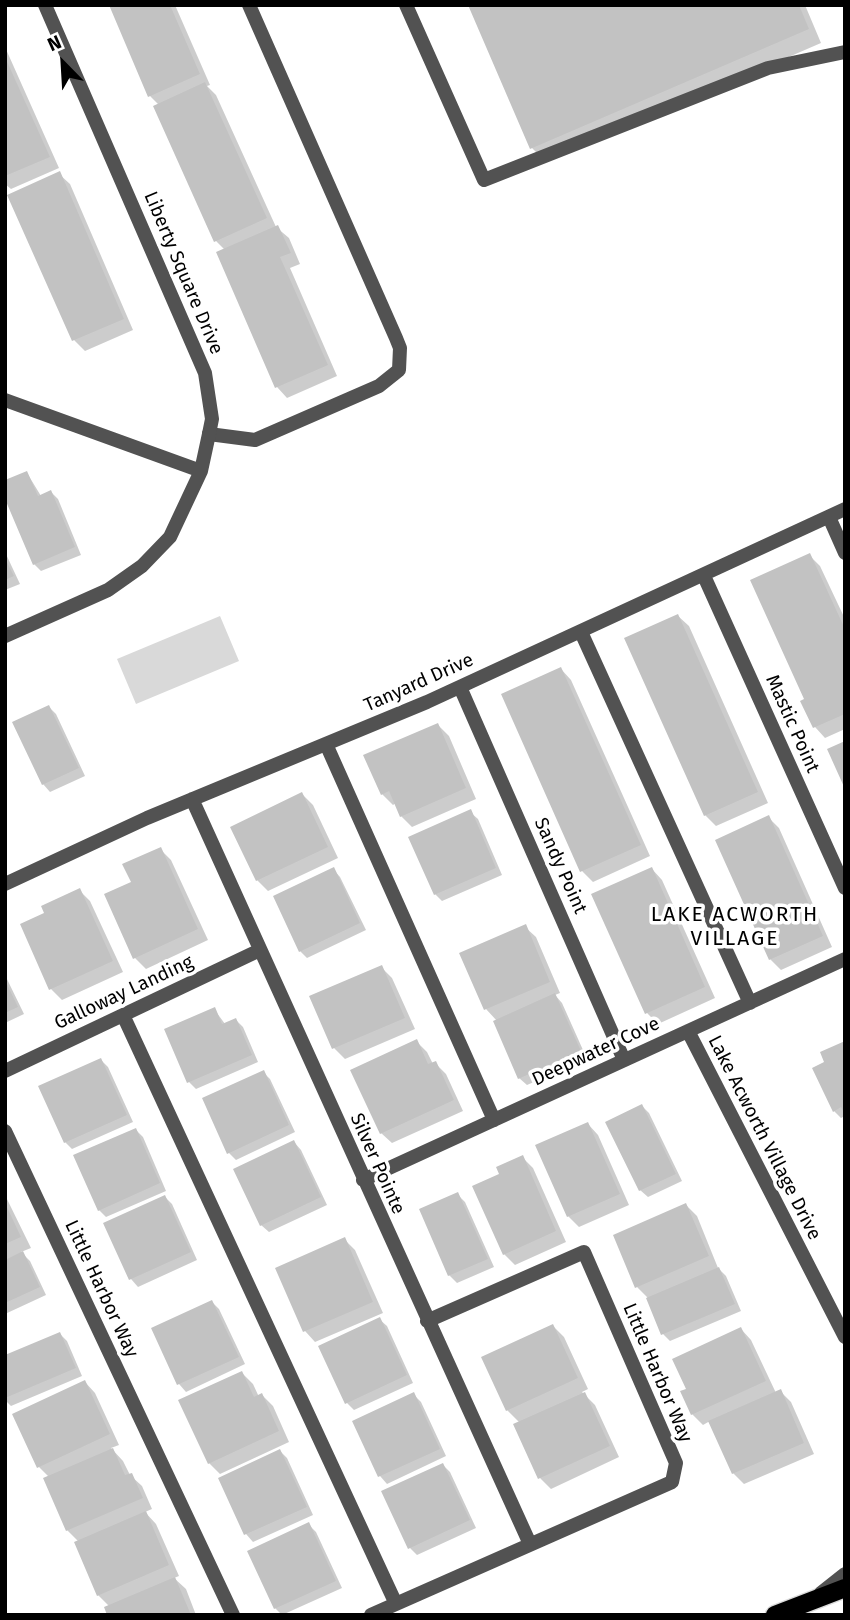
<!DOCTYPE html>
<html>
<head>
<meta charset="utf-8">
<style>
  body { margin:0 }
  #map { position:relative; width:850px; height:1620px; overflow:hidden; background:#fff; font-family:"Fira Sans",sans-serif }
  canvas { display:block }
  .frame { position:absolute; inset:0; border:7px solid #000; pointer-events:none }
  .north { position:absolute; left:28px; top:28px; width:70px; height:70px; -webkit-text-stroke:5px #fff; paint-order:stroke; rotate:336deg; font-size:19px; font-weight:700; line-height:28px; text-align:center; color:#000 }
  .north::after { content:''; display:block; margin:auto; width:24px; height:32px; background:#000; clip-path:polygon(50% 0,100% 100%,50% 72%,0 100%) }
</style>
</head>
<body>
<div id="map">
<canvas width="850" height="1620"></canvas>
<div class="frame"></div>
<div class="north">N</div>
</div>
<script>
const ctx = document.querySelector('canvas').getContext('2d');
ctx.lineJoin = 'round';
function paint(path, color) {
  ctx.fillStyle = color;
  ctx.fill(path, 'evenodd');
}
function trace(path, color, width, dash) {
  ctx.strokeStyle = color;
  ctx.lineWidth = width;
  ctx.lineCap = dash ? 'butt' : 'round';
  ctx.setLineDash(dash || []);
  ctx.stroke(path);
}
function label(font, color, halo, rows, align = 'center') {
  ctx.font = font + ' "Fira Sans",sans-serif';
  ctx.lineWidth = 7;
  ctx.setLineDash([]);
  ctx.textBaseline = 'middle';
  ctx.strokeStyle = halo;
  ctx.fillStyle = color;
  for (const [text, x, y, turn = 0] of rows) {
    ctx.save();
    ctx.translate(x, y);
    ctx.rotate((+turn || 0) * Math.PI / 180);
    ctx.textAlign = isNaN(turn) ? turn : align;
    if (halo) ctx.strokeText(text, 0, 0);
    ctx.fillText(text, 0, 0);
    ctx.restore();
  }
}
const green = new Path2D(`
  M220,616L239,661L136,704L117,659Z`);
const shadow = new Path2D(`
  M111,5H175L210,85L207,86L216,95L276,227L289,238L300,264L290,268L337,376L287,398L277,387L225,250L216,241L159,105L150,96Z
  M470,5H805L821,43L546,162L532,148Z
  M5,47L59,168L11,189L5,184Z
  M59,174L70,184L133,330L85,351L74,340L9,195Z
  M27,473L41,496L51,492L58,499L81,555L41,571L34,564Z
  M5,552L20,584L5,590Z
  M809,555L820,566L845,619V729L825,738L815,727Z
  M678,616L689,626L768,803L716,826L705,815Z
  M561,669L571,680L650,856L593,882L582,871Z
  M49,707L56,714L85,776L50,792L43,784Z
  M438,725L449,736L476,799L412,827L401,816L396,803L393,805L382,794Z
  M302,794L313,805L338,858L268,891L257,880Z
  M470,812L478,819L502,875L442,901L435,894Z
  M768,817L779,828L832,947L781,970L770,959Z
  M160,849L171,860L208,940L146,969L135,958L133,883Z
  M333,869L340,877L366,930L307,958L300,951Z
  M652,869L662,880L715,998L658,1024L647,1013Z
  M79,890L90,901L123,972L62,1000L51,989L46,914Z
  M525,927L536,937L560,993L555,995L562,1003L587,1059L527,1085L519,1078L497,1021L486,1009Z
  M381,967L392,978L415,1029L345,1059L334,1048L312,997Z
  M5,975L24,1014L5,1023Z
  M214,1009L225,1024L236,1020L243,1027L258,1062L196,1089L189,1082Z
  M416,1041L427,1052L433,1064L435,1063L446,1074L463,1111L392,1143L381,1133Z
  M845,1043V1116L841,1118L834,1111L826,1063Z
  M101,1060L108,1067L133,1122L72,1149L65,1142Z
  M263,1072L270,1079L295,1132L236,1160L229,1153Z
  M642,1106L649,1113L682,1181L648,1197L640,1190Z
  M588,1124L598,1135L629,1205L579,1227L568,1216Z
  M136,1130L143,1137L166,1191L106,1217L99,1210Z
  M294,1142L301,1150L327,1205L269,1232L261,1225Z
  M522,1157L533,1168L566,1242L515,1265L504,1254L501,1175Z
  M5,1195L31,1248L21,1252L30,1261L46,1295L5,1314Z
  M458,1195L465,1202L494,1267L457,1283L449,1275Z
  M165,1197L172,1204L197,1260L138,1287L131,1279L105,1224Z
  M686,1205L697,1216L718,1268L726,1276L741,1311L670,1341L663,1334L647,1297L637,1287Z
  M344,1239L355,1250L383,1313L315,1342L305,1331Z
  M212,1302L219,1309L245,1364L186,1392L179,1384L153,1329Z
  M379,1319L387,1326L413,1383L354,1410L347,1403Z
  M553,1326L564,1337L588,1389L582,1392L595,1405L619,1457L551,1489L540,1478L520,1423L507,1410Z
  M741,1329L751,1340L776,1393L780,1391L791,1402L814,1454L744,1484L733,1473L710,1421L703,1425L692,1414L688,1389Z
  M60,1334L67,1341L82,1376L11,1406L5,1400V1357Z
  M242,1373L253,1384L259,1397L262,1395L273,1406L289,1442L220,1474L209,1463Z
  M85,1382L95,1393L119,1445L111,1448L123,1461L130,1475L142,1486L152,1509L145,1512L156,1524L179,1576L174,1578L186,1589L196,1615H109L110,1607L98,1595L79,1542L67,1530L49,1477L39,1467Z
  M413,1394L421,1402L446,1456L387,1484L380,1476L354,1422Z
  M280,1451L287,1458L313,1515L253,1542L246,1534L220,1479Z
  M443,1465L450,1472L476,1528L417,1555L410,1548Z
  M309,1525L316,1532L342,1588L282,1615L275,1608Z`);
const building = new Path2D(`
  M109,5H170L200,74L148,97Z
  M468,5H799L809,29L530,149Z
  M5,57L50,157L5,176Z
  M205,82L267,218L214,242L153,106Z
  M60,171L124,319L72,341L7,195Z
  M278,225L291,253L280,257L328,365L275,388L216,252Z
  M27,471L38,496L51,490L75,547L33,565L5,499V480Z
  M810,553L845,629V714L813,728L800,701L804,699L750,580Z
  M5,558L14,576L5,580Z
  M678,614L758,792L704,816L624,638Z
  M561,667L641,845L580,872L501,694Z
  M49,705L79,768L42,785L12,722Z
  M438,723L466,788L400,817L389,791L381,795L363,755Z
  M845,741V789L827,749Z
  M302,792L328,847L256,881L230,827Z
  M471,809L496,868L434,895L408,837Z
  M769,815L823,936L769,960L715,840Z
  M161,847L198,929L133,959L104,894L131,882L122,864Z
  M334,867L360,923L299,952L273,896Z
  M652,867L705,987L645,1014L591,894Z
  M80,888L113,961L49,990L20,924L44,913L41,906Z
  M526,924L550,982L484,1010L459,953Z
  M382,965L405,1018L332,1049L309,996Z
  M5,980L18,1007L5,1013Z
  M555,993L581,1051L518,1079L493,1021Z
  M215,1007L222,1024L236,1018L252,1055L187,1083L164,1029Z
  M417,1039L428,1064L436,1061L454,1100L380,1134L350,1070Z
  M845,1041V1115L841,1107L833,1112L812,1068L824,1062L820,1052Z
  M101,1058L127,1115L64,1143L38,1086Z
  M264,1070L289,1125L227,1154L202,1098Z
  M642,1104L676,1174L639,1191L605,1122Z
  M588,1122L620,1194L567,1217L535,1145Z
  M136,1128L160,1183L98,1211L73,1155Z
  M294,1140L321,1197L260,1226L233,1169Z
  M523,1155L556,1231L503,1255L472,1186L499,1174L496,1167Z
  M458,1192L488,1259L448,1276L419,1209Z
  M165,1195L191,1252L129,1280L103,1223Z
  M5,1203L21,1237L5,1244Z
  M686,1203L709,1256L635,1288L613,1235Z
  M345,1237L373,1302L303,1332L275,1268Z
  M23,1251L40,1287L5,1303V1260Z
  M719,1267L735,1304L661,1335L646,1298Z
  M212,1300L239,1357L177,1385L151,1328Z
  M380,1317L407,1375L345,1404L318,1346Z
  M553,1324L578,1378L506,1411L481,1357Z
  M741,1327L766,1381L691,1415L680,1391L686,1389L672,1359Z
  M60,1332L76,1368L5,1398V1355Z
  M242,1371L254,1397L262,1393L279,1431L208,1464L178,1400Z
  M85,1380L110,1434L37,1468L12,1414Z
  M781,1389L804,1443L732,1474L708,1421Z
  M414,1392L440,1449L378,1477L352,1421Z
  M585,1392L610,1446L538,1479L513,1424Z
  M113,1448L125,1475L132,1473L143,1498L66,1531L43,1478Z
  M280,1449L307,1507L244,1535L218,1478Z
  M443,1463L470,1520L408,1549L381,1491Z
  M146,1511L169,1565L97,1596L74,1542Z
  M309,1522L336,1581L274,1609L247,1551Z
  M175,1577L191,1615H107L104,1607Z`);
const service = new Path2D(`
  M406,5L484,180L768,68L845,52
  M209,434L255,440L379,386L399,370L400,348L396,338L249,5`);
const minor = new Path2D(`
  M5,400L201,471
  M829,517L845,553
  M704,576L845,888
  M581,632L750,1003
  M5,636L108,590L142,566L170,537L201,471L209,434L212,419L205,373L45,5
  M460,687L624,1060
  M326,744L494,1120
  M192,799L530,1544
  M5,884L147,818L427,702L845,509
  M123,1015L396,1604
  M688,1031L845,1337
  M5,1071L260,950
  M5,1131L233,1615
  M363,1180L845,959
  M821,1593L845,1574
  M371,1615L672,1482L676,1463L584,1252L427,1321`);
const primary = new Path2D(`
  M775,1615L845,1588`);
const streetNames = [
  ["Liberty Square Drive",183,273,67],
  ["Tanyard Drive",419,683,-24],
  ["Mastic Point",792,724,66],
  ["Sandy Point",560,866,66],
  ["Galloway Landing",124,993,-25],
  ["Deepwater Cove",596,1052,-25],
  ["Lake Acworth Village Drive",764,1138,63],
  ["Silver Pointe",377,1164,66],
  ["Little Harbor Way",101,1289,65],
  ["Little Harbor Way",657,1373,67]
];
const neighbourhoodNames = [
  ["LAKE ACWORTH",735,915],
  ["VILLAGE",735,939]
];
paint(green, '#d9d9d9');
paint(shadow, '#0003');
paint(building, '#c2c2c2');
trace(primary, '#dbdbdb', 21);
trace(service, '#525252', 14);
trace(minor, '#525252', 14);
trace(primary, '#000', 18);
label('19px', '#000', '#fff', streetNames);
ctx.letterSpacing = '2px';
label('21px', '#000', '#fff', neighbourhoodNames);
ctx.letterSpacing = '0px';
</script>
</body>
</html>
